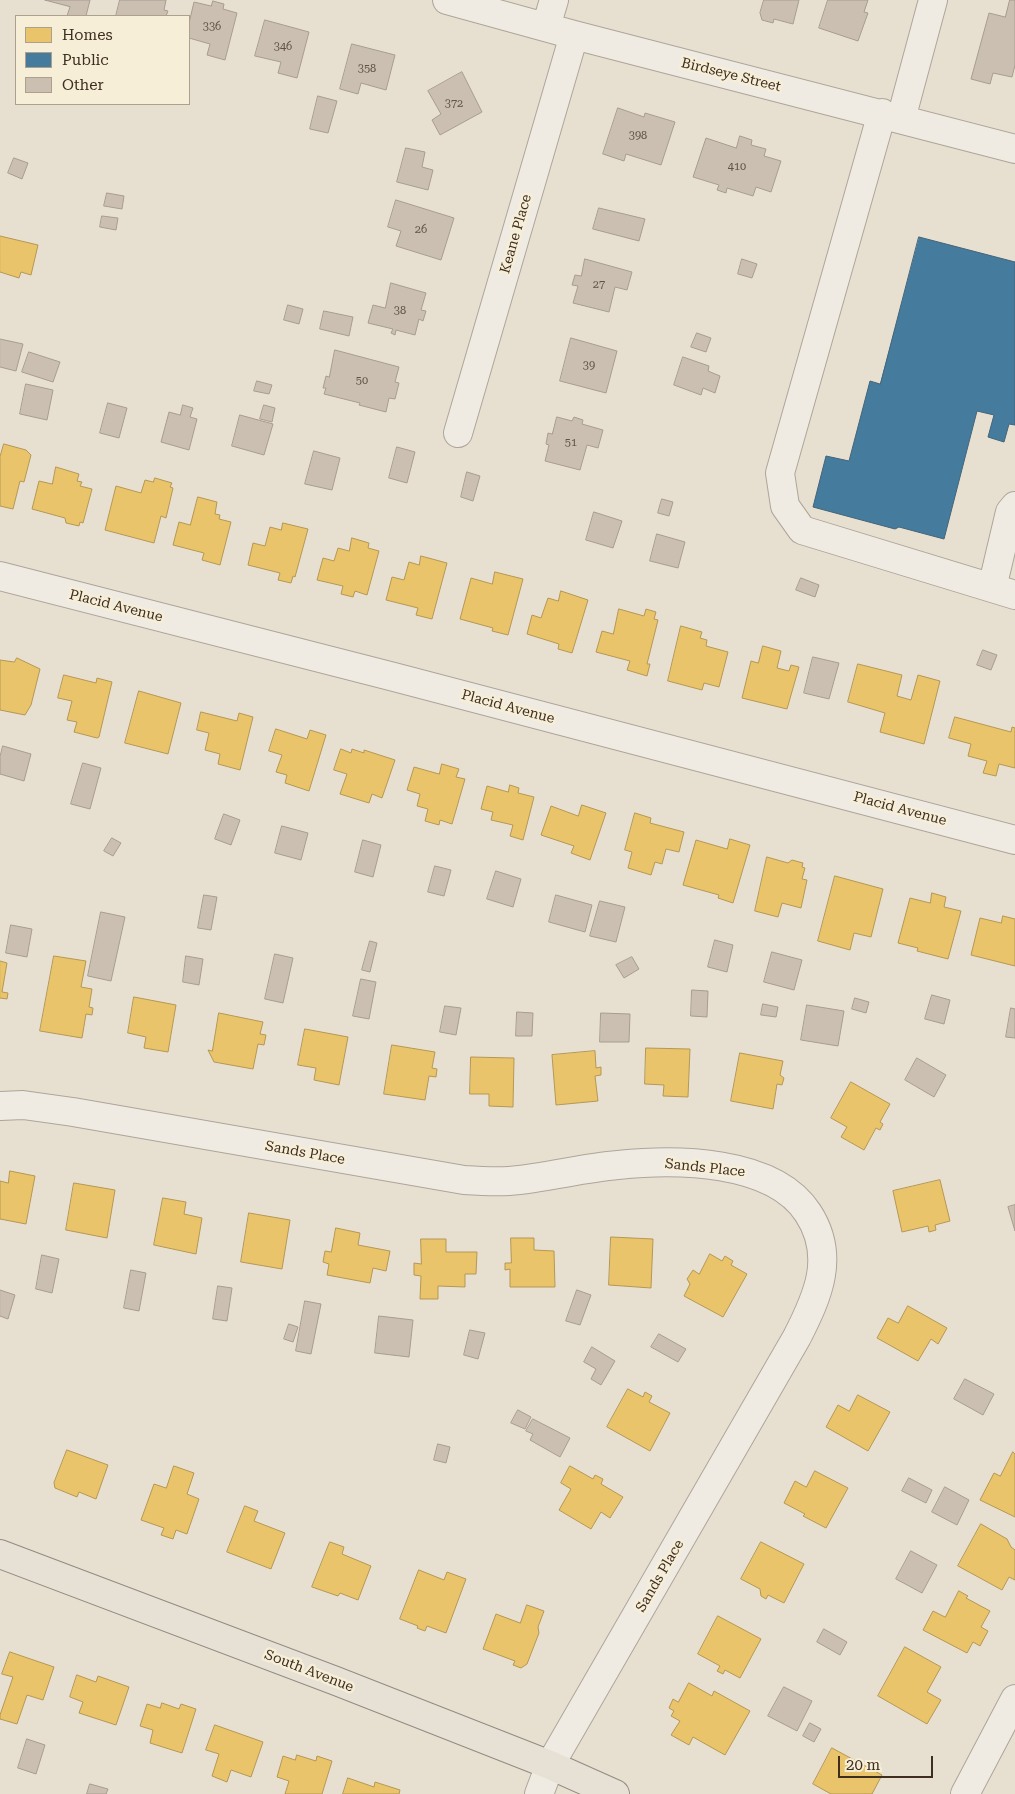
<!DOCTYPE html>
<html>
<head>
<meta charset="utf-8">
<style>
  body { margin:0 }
  #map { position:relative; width:1015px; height:1794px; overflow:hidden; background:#e7e0d1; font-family:"Roboto Serif",serif }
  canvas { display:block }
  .legend { position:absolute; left:15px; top:15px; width:175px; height:90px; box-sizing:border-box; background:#f7eed8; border:1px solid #ada18e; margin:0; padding:6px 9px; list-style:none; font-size:15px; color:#3d2e20 }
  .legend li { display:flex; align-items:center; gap:10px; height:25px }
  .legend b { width:25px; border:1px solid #ada18e }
  .scale { position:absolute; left:838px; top:1756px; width:95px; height:22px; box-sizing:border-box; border:2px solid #3d2e20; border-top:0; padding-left:6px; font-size:15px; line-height:18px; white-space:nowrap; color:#3d2e20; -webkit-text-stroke:4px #f7eed8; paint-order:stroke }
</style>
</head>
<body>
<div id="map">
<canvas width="1015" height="1794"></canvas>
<ul class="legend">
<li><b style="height:14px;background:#e9c46a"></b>Homes</li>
<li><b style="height:14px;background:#457b9d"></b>Public</li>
<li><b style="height:14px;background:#cbbfb2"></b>Other</li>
</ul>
<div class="scale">20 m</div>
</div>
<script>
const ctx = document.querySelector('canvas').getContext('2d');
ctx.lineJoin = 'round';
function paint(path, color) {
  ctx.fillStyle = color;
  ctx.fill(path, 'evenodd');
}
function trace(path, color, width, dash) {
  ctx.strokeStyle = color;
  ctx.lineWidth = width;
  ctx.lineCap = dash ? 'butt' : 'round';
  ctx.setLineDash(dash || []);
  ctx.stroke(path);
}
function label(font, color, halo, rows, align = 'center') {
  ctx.font = font + ' "Roboto Serif",serif';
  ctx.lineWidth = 5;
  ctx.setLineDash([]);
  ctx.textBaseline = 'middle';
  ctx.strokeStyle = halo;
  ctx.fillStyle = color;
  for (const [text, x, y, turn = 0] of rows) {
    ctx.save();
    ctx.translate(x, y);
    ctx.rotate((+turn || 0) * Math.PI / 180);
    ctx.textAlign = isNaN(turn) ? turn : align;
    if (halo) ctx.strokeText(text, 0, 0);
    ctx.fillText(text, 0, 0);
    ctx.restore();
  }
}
const homes = new Path2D(`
  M0,236L38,245L31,275L21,272L19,278L0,272Z
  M4,444L26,450L31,455L24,482L20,481L13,509L0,506V457Z
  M56,467L79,474L77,481L82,482L80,486L92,489L83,523L80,522L79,526L66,523L65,518L32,509L39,481L52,484Z
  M155,478L172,483L170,487L173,488L166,518L161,516L154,543L105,530L116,486L141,493L145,480L153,482Z
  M198,497L217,502L215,514L220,515L219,519L231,522L220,565L202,560L204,553L173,545L179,522L190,525Z
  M283,523L308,529L295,577L293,576L291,583L278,580L280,573L248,565L253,543L265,546L270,527L281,530Z
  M352,538L369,543L368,548L379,551L367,595L355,591L353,597L341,594L343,586L317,580L323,558L334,561L338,548L349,551Z
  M421,556L447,563L432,619L416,615L418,608L386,600L392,577L404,580L409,562L419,565Z
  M495,572L523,579L508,635L492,631L493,628L460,619L471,578L492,584Z
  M561,591L588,600L572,653L558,649L559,644L527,634L532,615L541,618L548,598L558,601Z
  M619,609L644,616L646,609L656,612L654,619L658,620L647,664H650L647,676L627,670L630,661L596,652L602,631L613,634Z
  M681,626L702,632L700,638L707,640L706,646L728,652L719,687L704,683L702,690L668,681Z
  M763,646L781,651L777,668L789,671L791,665L799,667L787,709L742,698L751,661L758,663Z
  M17,658L40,669L31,705L25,715L0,710V660L14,662Z
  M858,664L902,675L897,696L911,700L918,675L940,681L924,744L880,732L885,713L848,702Z
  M64,675L96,683L97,678L112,682L99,737L97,738L74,732L77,722L67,720L72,701L58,698Z
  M139,691L181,703L168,754L125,743Z
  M201,712L237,721L239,713L253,717L240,770L218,764L220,754L205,750L209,733L197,730Z
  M955,717L1011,732L1012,727L1015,728V768L999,764L996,776L983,773L987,761L968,756L971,744L949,738Z
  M276,729L307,739L310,730L326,735L309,791L285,783L287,775L276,772L282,755L269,751Z
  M341,749L351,753L352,749L364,753V750L395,760L382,798L372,794L369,803L340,794L347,774L334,770Z
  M442,764L459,769L456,777L465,779L452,824L440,820L439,825L425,821L428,809L417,806L420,794L407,790L414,767L439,774Z
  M510,785L519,788L518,793L534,797L523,840L510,836L513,825L491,820L493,812L481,809L487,786L508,792Z
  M582,805L606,813L590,860L571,853L574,846L541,835L551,806L578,816Z
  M635,813L651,818L650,823L684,832L679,852L666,849L662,864L655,862L651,875L628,868L632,852L625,850Z
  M730,839L750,845L733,903L718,898L719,895L683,885L696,840L727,849Z
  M767,857L788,863L792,860L803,863L802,867L805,868L802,879L807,880L801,908L782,903L778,917L755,911Z
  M835,876L883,889L871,937L854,933L850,950L818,941Z
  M932,893L946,897L944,907L961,911L948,959L917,951L918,948L898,943L910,898L930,903Z
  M1003,916L1015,919V966L971,955L980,918L1001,923Z
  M54,956L86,961L81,987L92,989L89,1007L93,1008L92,1015L86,1014L82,1038L40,1031Z
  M0,961L7,963L2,992L8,993L7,999L0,998Z
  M134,997L176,1005L168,1052L144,1048L146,1037L128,1033Z
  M219,1013L263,1022L260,1034L266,1035L264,1045L258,1044L253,1069L214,1062L208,1050L212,1051Z
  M305,1029L348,1037L339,1085L314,1080L316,1068L298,1065Z
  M392,1045L435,1052L432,1068L437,1069L436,1077L429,1076L425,1100L384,1094Z
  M646,1048L690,1049L688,1097L663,1096L664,1085L645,1084Z
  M595,1051L596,1068L601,1067V1075L595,1076L598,1101L556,1105L552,1055Z
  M740,1053L783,1061L780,1075L784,1078L782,1085L777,1084L773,1109L731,1101Z
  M471,1057L514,1058L513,1107L489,1106V1094H470Z
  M851,1082L890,1104L880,1122L883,1124L880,1130L876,1128L864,1150L841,1137L847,1127L831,1118Z
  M10,1171L35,1176L26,1224L0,1219V1181L8,1183Z
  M940,1180L950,1221L935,1225L936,1230L929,1232L928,1226L902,1232L893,1191Z
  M74,1183L115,1190L107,1238L66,1230Z
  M163,1198L186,1202L184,1214L202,1218L196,1254L154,1245Z
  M249,1213L290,1220L282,1269L241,1262Z
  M336,1228L360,1233L358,1245L390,1251L386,1271L373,1268L370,1283L327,1275L329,1264L323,1262L325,1251L331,1252Z
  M611,1237L653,1239L651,1288L609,1285Z
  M511,1238H534V1250L554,1251L555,1287H510V1269L505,1270V1263H511Z
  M421,1239H446V1252H477L476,1274H465V1287L438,1286V1299H420L421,1276L414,1275V1263L421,1264Z
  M710,1254L722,1261L725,1256L733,1261L731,1265L747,1274L723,1317L684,1296L690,1284L687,1279L693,1270L699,1274Z
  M908,1306L947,1328L938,1344L931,1339L918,1361L877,1338L888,1318L898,1323Z
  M628,1389L643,1397L645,1392L652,1396L649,1402L670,1413L650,1451L607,1427Z
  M858,1395L890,1412L868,1451L826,1427L838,1405L849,1411Z
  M67,1450L108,1465L96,1499L79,1492L77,1497L55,1488L54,1483Z
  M1013,1452L1015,1454V1517L980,1500L994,1473L1000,1476Z
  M174,1466L194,1473L187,1494L199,1499L187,1534L176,1530L173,1539L161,1535L164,1528L141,1520L154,1484L166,1488Z
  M570,1466L593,1479L595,1475L603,1479L601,1484L623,1497L610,1518L601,1512L591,1529L559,1510L571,1489L561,1483Z
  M815,1471L848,1488L826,1528L803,1516L805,1514L784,1503L795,1481L806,1487Z
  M245,1506L258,1511L254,1521L285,1533L271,1569L227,1552Z
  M981,1524L1007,1539L1011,1547L1015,1550V1580L1009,1577L1002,1590L958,1566Z
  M330,1542L344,1547L342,1554L371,1566L358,1600L340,1593L338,1596L312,1587Z
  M761,1542L804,1564L784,1603L768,1595L766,1599L761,1596L760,1589L741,1579Z
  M419,1570L444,1580L447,1572L466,1579L446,1633L427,1626L425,1631L417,1628L418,1626L400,1619Z
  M959,1591L968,1596L966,1598L990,1611L981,1627L988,1631L980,1646L973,1642L967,1653L923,1630L933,1611L945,1617Z
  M527,1605L544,1611L538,1627L539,1633L527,1664L521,1668L513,1665L515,1661L483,1649L496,1614L520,1623Z
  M718,1616L761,1639L740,1678L725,1670L723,1674L717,1671L720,1666L698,1654Z
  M905,1647L941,1667L927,1692L941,1700L927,1724L878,1696Z
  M10,1652L54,1667L43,1700L27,1695L17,1724L0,1719V1715L13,1677L2,1674Z
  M77,1675L96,1682L98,1676L129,1687L116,1725L79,1713L83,1702L70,1697Z
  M689,1683L712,1696L714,1691L750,1711L725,1755L693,1737L689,1745L671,1735L680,1721L671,1716L674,1711L669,1708L673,1699L678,1702Z
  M162,1703L179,1709L181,1704L196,1709L182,1753L150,1743L153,1730L140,1726L147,1704L160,1708Z
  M215,1725L263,1742L251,1777L231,1770L227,1782L212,1776L219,1754L206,1750Z
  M832,1748L882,1775L872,1794H831L813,1784Z
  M297,1755L316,1761L317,1756L332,1761L322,1794H285L289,1781L277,1777L283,1756L295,1760Z
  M348,1778L374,1787L375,1782L400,1790L399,1794H343Z`);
const public = new Path2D(`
  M919,237L1015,262V425L1009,424L1004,442L988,437L994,415L977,411L944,539L899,527L895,529L813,507L826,456L849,461L870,381L880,384Z`);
const building = new Path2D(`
  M45,0H90L86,16H67L70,7Z
  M120,0H166L164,10L168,11L166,16H116Z
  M764,0H799L793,24L774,19L773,23L762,20L760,13Z
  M828,0H868L864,12L868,13L858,41L819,28Z
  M1010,0H1015V65L1012,77L993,73L990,84L971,79L989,13L1005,17Z
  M213,1L224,4L223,9L237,13L225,60L207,55L210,44L189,38V23L194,2L211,6Z
  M265,20L309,32L297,78L278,73L281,62L255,56Z
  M352,44L395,55L386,90L361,83L358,94L340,89Z
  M462,72L482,112L440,135L432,120L441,114L428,91Z
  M318,96L337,101L328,133L310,129Z
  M618,108L644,117L645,113L675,122L661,165L626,154L624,161L603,154Z
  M740,136L752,140L751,145L766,149L764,156L781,161L771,192L756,187L753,196L727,188L726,193L717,190L719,185L693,177L706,138L736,148Z
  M406,148L425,152L422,167L433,170L428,190L397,182Z
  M14,158L28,163L22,179L8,173Z
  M107,193L124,196L122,209L104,206Z
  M396,200L454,218L441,260L396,246L401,231L388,227Z
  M599,208L645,219L639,241L593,229Z
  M102,216L118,218L116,230L100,227Z
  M585,259L632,272L627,290L615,287L609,312L573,303L578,286L572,285L575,275L581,276Z
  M742,259L757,264L752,278L738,274Z
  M391,283L426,293L421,310L426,311L423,321L419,319L415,335L396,330L395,335L391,333L393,329L368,323L373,305L385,308Z
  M288,305L303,309L299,324L284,320Z
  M324,311L353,317L349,336L320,329Z
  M697,333L711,338L706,352L691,347Z
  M571,338L617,351L606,393L560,381Z
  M0,339L23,344L16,371L0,367Z
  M335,350L399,367L395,382L399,383L395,399L389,398L386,412L359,405L360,403L324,394L326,388H323L326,376L329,377Z
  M29,352L60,362L53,382L22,372Z
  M683,357L709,366L708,371L720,376L715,393L703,388L701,395L674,385Z
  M257,381L272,385L269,394L254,391Z
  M26,384L53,390L47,420L20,414Z
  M108,403L127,408L119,438L100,433Z
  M183,405L193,408L190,417L197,419L189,450L161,442L169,412L180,415Z
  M264,405L275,408L272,422L260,419Z
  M240,415L273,424L264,455L232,446Z
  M557,417L572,421L574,417L583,420L582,424L603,430L598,448L587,445L580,470L545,461L549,445L546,444L548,433L552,434Z
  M397,447L415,452L407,483L389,478Z
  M314,451L340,458L332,490L305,484Z
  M467,472L480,476L473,501L461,497Z
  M662,499L673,502L669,516L658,513Z
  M594,512L622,521L613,548L586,540Z
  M657,534L685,542L678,568L650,561Z
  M801,578L819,585L815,597L796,590Z
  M983,650L997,655L991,670L977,665Z
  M813,657L839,663L829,699L804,693Z
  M3,746L31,754L24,781L0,774V757Z
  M83,763L101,768L90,809L71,804Z
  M224,814L240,820L231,845L215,839Z
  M282,826L308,833L301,860L275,853Z
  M112,838L121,843L113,856L104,851Z
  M363,840L381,845L373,877L355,872Z
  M435,866L451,870L444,896L428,892Z
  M496,871L521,879L513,907L487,899Z
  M204,895L217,897L211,930L198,928Z
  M556,895L592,905L585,932L549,922Z
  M600,901L625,907L616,942L590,936Z
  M101,912L125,917L111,981L88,976Z
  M11,925L32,929L27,957L6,953Z
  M715,940L733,945L727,972L708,967Z
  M370,941L377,943L370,972L362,970Z
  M772,952L802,960L794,990L764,982Z
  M275,954L293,958L283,1003L265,999Z
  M186,956L203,959L199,985L183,982Z
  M632,957L639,969L624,978L616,965Z
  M361,979L376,982L369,1019L353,1016Z
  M692,990L708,991L707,1017L691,1016Z
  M932,995L950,1000L944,1024L925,1019Z
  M855,998L869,1002L866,1013L852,1009Z
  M763,1004L778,1007L776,1017L761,1015Z
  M807,1005L844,1011L838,1046L801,1040Z
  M445,1006L461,1008L456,1035L440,1032Z
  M1011,1008L1015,1009V1038L1006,1037Z
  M517,1012L533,1013L532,1036H516Z
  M601,1013L630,1014L629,1042H600Z
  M917,1058L946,1075L934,1097L905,1080Z
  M1015,1205V1231L1008,1207Z
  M42,1255L59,1259L52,1293L36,1289Z
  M131,1270L146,1273L139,1311L124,1308Z
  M218,1286L232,1288L227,1321L213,1319Z
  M0,1290L15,1295L8,1319L0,1316Z
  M577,1290L591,1295L580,1325L566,1321Z
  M305,1301L321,1304L311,1354L296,1351Z
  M379,1316L413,1320L409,1357L375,1353Z
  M289,1324L298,1327L293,1342L284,1339Z
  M470,1330L485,1333L478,1359L464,1355Z
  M659,1334L686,1349L678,1362L651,1347Z
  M592,1347L615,1361L601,1385L591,1379L596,1369L584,1362Z
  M965,1379L994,1394L983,1415L954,1399Z
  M518,1410L531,1417L525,1429L511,1423Z
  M533,1419L570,1438L560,1457L530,1440L533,1434L526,1431Z
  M438,1444L450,1447L446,1463L434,1460Z
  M909,1478L932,1490L926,1503L902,1491Z
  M945,1487L969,1500L957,1525L932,1512Z
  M911,1551L937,1565L922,1593L896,1579Z
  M824,1629L847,1642L840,1655L817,1642Z
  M784,1687L812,1701L797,1731L768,1716Z
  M810,1723L821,1729L814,1742L803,1736Z
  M27,1739L45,1745L36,1774L18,1768Z
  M90,1784L108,1789L106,1794H87Z`);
const minor = new Path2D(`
  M447,0L574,35L1015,149
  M546,27L554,0
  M882,113L780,473L785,506L802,530L1015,595
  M901,119L933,0
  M458,433L574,35
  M0,576L394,677L1015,840
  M992,588L1010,512L1015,506
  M0,1106L23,1105L73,1112L464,1180C479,1181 494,1182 509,1181C546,1178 582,1168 618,1165C675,1159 773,1159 808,1213C836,1256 818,1296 797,1337L550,1765L539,1794
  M965,1794L1015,1699`);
const major = new Path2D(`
  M0,1554L336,1681L550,1765L615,1794`);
const numberNames = [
  ["336",212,27],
  ["346",283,47],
  ["358",367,69],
  ["372",454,104],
  ["398",638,136],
  ["410",737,167],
  ["26",421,230],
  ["27",599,285],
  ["38",400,311],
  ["39",589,366],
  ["50",362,381],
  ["51",571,443]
];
const streetNames = [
  ["Birdseye Street",731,75,14],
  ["Keane Place",516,234,-74],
  ["Placid Avenue",116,606,14],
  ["Placid Avenue",508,707,15],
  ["Placid Avenue",900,809,15],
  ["Sands Place",305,1153,10],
  ["Sands Place",705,1168,6],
  ["Sands Place",660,1576,-60],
  ["South Avenue",309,1671,21]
];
paint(homes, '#e9c46a');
trace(homes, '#b59754', 1);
paint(public, '#457b9d');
trace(public, '#436478', 1);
paint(building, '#cbbfb2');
trace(building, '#a89c90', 1);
trace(minor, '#ada599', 30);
trace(major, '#928b80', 30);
trace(minor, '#efebe3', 28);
trace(major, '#e6e1d4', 28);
label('11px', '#605244', null, numberNames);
label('14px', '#3d2e20', '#f7eed8', streetNames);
</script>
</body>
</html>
